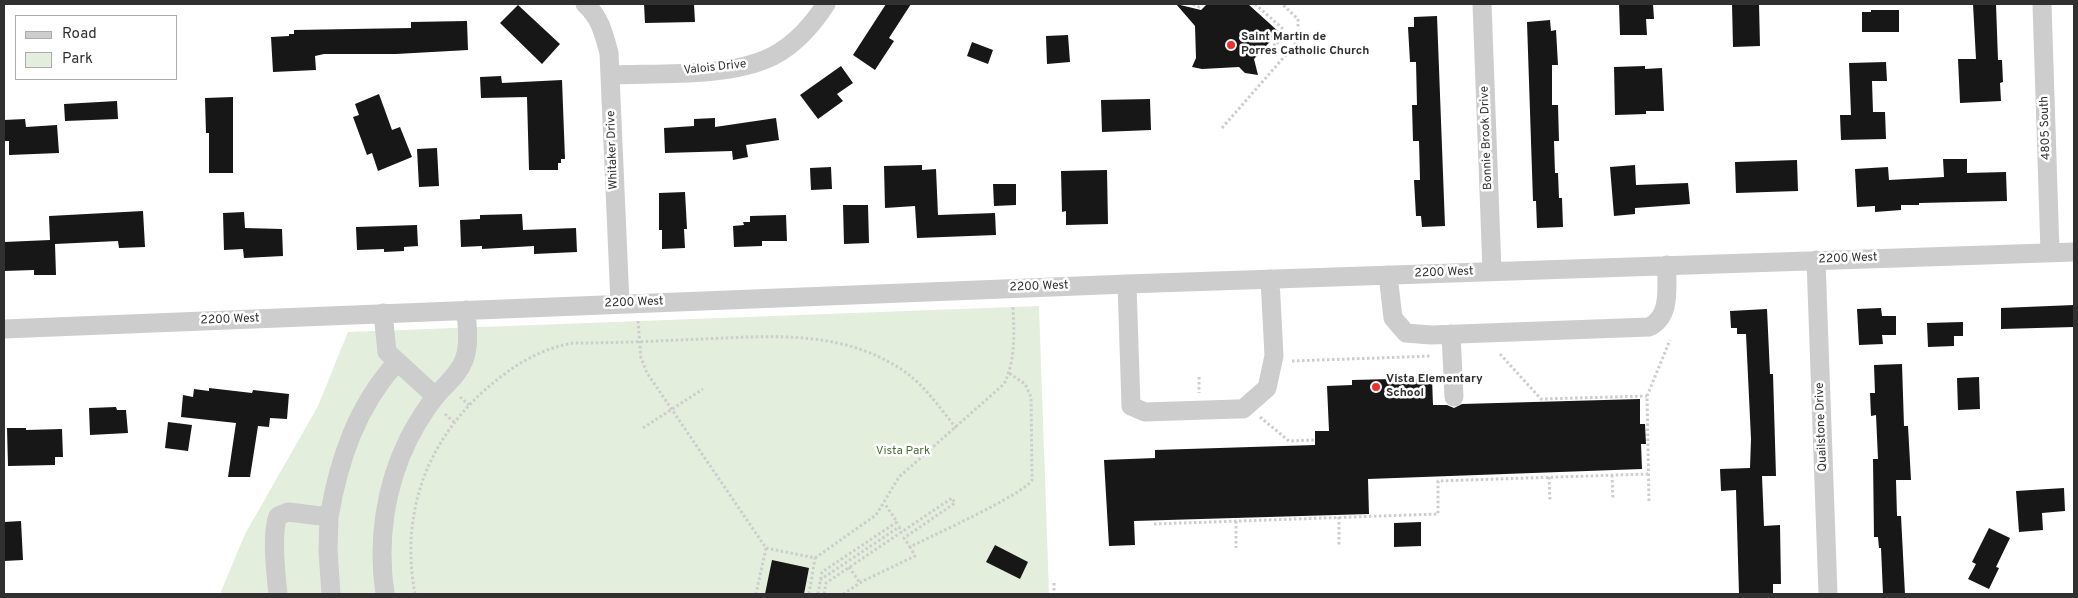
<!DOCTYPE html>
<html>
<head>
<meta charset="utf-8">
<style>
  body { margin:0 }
  #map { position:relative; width:2078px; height:598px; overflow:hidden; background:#fff; font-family:Overpass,sans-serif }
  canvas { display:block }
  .frame { position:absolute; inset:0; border:5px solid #303030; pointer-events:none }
  .legend { position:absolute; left:15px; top:15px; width:162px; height:65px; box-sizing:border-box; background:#fff; border:1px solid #acacac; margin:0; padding:6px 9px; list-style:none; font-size:15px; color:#303030 }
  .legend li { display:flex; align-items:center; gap:10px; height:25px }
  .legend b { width:25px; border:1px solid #acacac }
</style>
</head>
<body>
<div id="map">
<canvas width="2078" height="598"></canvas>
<div class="frame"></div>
<ul class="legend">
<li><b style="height:6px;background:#cdcdcd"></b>Road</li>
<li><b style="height:14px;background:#e4eedd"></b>Park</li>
</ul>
</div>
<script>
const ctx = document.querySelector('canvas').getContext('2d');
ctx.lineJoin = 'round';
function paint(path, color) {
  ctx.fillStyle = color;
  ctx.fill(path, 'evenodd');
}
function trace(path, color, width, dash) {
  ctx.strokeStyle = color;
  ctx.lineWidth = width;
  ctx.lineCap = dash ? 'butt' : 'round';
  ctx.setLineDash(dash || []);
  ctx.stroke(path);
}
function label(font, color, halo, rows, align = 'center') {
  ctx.font = font + ' Overpass,sans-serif';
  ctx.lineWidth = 5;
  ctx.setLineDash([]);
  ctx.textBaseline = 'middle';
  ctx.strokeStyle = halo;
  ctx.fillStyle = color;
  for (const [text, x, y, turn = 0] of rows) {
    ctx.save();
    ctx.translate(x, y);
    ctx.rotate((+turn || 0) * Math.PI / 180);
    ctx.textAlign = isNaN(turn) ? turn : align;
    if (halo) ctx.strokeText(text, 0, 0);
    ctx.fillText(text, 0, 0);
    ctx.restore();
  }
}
const green = new Path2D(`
  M1039,306L1049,594H220L245,534L318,406L348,332Z`);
const building = new Path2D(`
  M644,4H694L695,22L645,23Z
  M886,4H911L889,38L894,41L875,70L853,55Z
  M1176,4L1201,10L1207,4H1248L1279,32L1254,59L1258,75L1245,73L1239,67L1202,69L1192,67L1196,58L1195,26Z
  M1619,4H1653L1654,19H1646L1647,35H1620Z
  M1732,4H1759L1760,46L1733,47Z
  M1973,4H1996L1998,60H2002L2003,82L2000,83L2001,101L1960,103L1958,59H1976Z
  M518,5L560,44L542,64L500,23Z
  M1871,10H1899V32H1862V12H1871Z
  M1437,16L1445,226L1422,227L1421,216H1416L1414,180H1420L1419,141H1413L1412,105H1417L1416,62H1410L1408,27H1414V17Z
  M1550,20L1551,31L1556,30L1558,65H1552V105H1558L1559,141H1554L1555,173H1558L1559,198H1562L1563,227L1537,228L1536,201H1533L1527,22Z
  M467,21L468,50L396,54H324L315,56L316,70L273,72L271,37L289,36V34H294V30L411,28V22Z
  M1068,35L1070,62L1047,64L1046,36Z
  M972,42L993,50L988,64L967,56Z
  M1886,62L1887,81H1872L1873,112H1885L1886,139L1841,140L1840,115H1851L1849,63Z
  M841,66L853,83L837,94L843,101L818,119L800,95Z
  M1645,66V69L1662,68L1664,111H1646V114L1615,115L1614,67Z
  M501,76L502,83L562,80L565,159H561V163H558V170H529L527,97L481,98L480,77Z
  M379,94L392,130L400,127L412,157L378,171L372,153L367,155L353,117L359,115L355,104Z
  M233,97V173H209V133H206L205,98Z
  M1150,99L1151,130L1102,132L1101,100Z
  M117,101L118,119L65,121L64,104Z
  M715,118V127L776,118L779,140L746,145L748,157L733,160L732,151L665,153L664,128L694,126V119Z
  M25,119L26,127L57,125L59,153L9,155V141H4V120Z
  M437,148L439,186L419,187L417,149Z
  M1943,159H1967V173L2006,172L2007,201L1919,203V205H1901V210L1875,212V206L1857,207L1855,169L1888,167L1889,180L1944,177Z
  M1797,160L1798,191L1736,193L1735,162Z
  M922,165V170L936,169L938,215L995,213L996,235L917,238L915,206L885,208L884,166Z
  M1635,165L1636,185L1688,183L1690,204L1635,208V214L1614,216L1610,167Z
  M831,167L832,189L811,190L810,168Z
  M1107,170L1108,224L1066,225V211L1062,212L1061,171Z
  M993,184H1016V205L994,206Z
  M685,192L687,229H684L685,248L662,249V230H659V193Z
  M843,205H868L869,243L844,244Z
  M143,211L145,247L119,248L118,241L55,244L56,275H34V270L4,271V242L50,240L49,216Z
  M244,212L245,228L282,229L283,256L244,258L243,249L224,250L223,213Z
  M522,214L523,230L576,228L577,252L534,254V246L482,249V246L461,247L460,220L480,219V215Z
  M786,215L787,241H762V246L734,247L733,226L744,225L743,222H750V216Z
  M417,225L418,246L404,247V251L384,252V249L357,250L356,227Z
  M2074,305V327L2001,329V308Z
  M1881,308L1882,316H1896V335H1882L1883,344L1859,345L1857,309Z
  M1767,309L1770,374H1773L1776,476H1762L1764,526L1780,525L1781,584H1773V594H1739L1736,490L1721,491L1720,469L1750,468L1751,439L1746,334H1737V328H1731L1730,311Z
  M1963,322V336H1954V346L1928,347L1927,323Z
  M1902,364L1904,426H1908L1911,480H1896L1897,516H1901L1905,594H1883L1881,548H1879L1878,537H1874L1873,459H1878L1876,415L1871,416L1870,393H1875L1874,365Z
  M1979,377L1980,409L1958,410L1957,378Z
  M1432,378L1433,405H1447L1454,408L1462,404L1640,399V424H1645L1646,444H1641L1642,469L1368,479L1369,514L1134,521L1135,545L1109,546L1104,460L1155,458V450L1315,445V431H1329L1327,386L1352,385V380Z
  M209,388L252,393L253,390L289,394L287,419L270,418L269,427L258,426L250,477H228L236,423L181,417L183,395L193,397L194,389L209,391Z
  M116,407L117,410H126L128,433L90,435L89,408Z
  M168,422L192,425L188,451L165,448Z
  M7,428H26V430L62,429L63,457H55V465L8,466Z
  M2064,488L2065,511L2042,513L2043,530L2019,532L2016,491Z
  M21,521L23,560L4,561V522Z
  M1421,522V546L1394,547V523Z
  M1989,528L2010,538L1996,567L1999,568L1989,589L1968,579L1976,564L1972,562Z
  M995,545L1028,562L1020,579L986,562Z
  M772,560L809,568L804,594H765Z`);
const path = new Path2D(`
  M1193,4L1199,7L1202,4
  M1255,4L1283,29L1282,36L1270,50
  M1277,42L1288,53
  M1222,128L1298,41V19L1282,4
  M638,321L641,358L647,373L766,548L756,594
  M1500,354L1541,399L1647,396
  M1292,361L1432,356
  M1199,377V393
  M460,397L469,405
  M445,414L454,422
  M1260,417L1289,441L1315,440
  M643,428L703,389
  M1612,475L1613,500
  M1549,477L1550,502
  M1649,501L1647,396L1670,340
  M1339,517V545
  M1236,521V548
  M1154,524L1438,514V481L1649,474
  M766,548L815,558L876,515L899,477L1004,384C1016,359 1014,334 1013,307
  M849,567L860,583
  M820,580L899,527L902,532
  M1054,583V594
  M415,594C399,509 430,432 498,379C521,361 544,348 573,343C616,343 659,341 702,339C774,336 846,329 908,374C927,389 941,409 956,428
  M809,594L815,558
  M818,594L822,572L897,522L885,504
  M824,594L826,583L952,498L955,503L904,538L910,547C931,536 1023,495 1032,480L1031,397L1025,384L1009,373
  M843,594L863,581L915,556L910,547`);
const minor = new Path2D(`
  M585,4C600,17 604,34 609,53L620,303
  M1482,4L1492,271
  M2042,4L2050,252
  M610,75C656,73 722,77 764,60C790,50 811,27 826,4
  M1816,260L1828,594
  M1388,275L1393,318L1406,333L1431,335L1649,327C1672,316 1666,287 1667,265
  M1127,284L1131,406L1145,412L1236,409H1243L1267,388L1274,356L1270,279
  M383,313L387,352L435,396
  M4,329L1127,284L2074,252
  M1451,334L1454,397
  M329,517L328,551L331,594
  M278,594C276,575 271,534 278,516L288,512L329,517C339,459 357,406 397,362
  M385,594C377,541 385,486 409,438C417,423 426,408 436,396C446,384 459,374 464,360C470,344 467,326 466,310`);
const markers = [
  [1231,45,5,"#f02f29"],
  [1376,387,5,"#f02f29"]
];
const poiNames = [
  ["Saint Martin de",1241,38],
  ["Porres Catholic Church",1241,52],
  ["Vista Elementary",1386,380],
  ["School",1386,394]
];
const streetNames = [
  ["Valois Drive",715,68,-6],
  ["4805 South",2046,128,-92],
  ["Bonnie Brook Drive",1487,138,-92],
  ["Whitaker Drive",613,150,-92],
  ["2200 West",1848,259,-2],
  ["2200 West",1444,273,-2],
  ["2200 West",1039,287,-2],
  ["2200 West",634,303,-2],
  ["2200 West",230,320,-2],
  ["Quailstone Drive",1822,427,-92]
];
const parkNames = [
  ["Vista Park",903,452]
];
paint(green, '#e4eedd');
paint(building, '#171717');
trace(path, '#cdcdcd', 3, [2.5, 2.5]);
trace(minor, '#cdcdcd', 19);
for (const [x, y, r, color] of markers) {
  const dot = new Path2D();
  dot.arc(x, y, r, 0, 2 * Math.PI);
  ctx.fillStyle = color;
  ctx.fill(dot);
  trace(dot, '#fff', 2);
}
label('bold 12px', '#303030', '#fff', poiNames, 'left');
label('12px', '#303030', '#fff', streetNames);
label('12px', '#4d6f3a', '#fff', parkNames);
</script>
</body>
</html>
